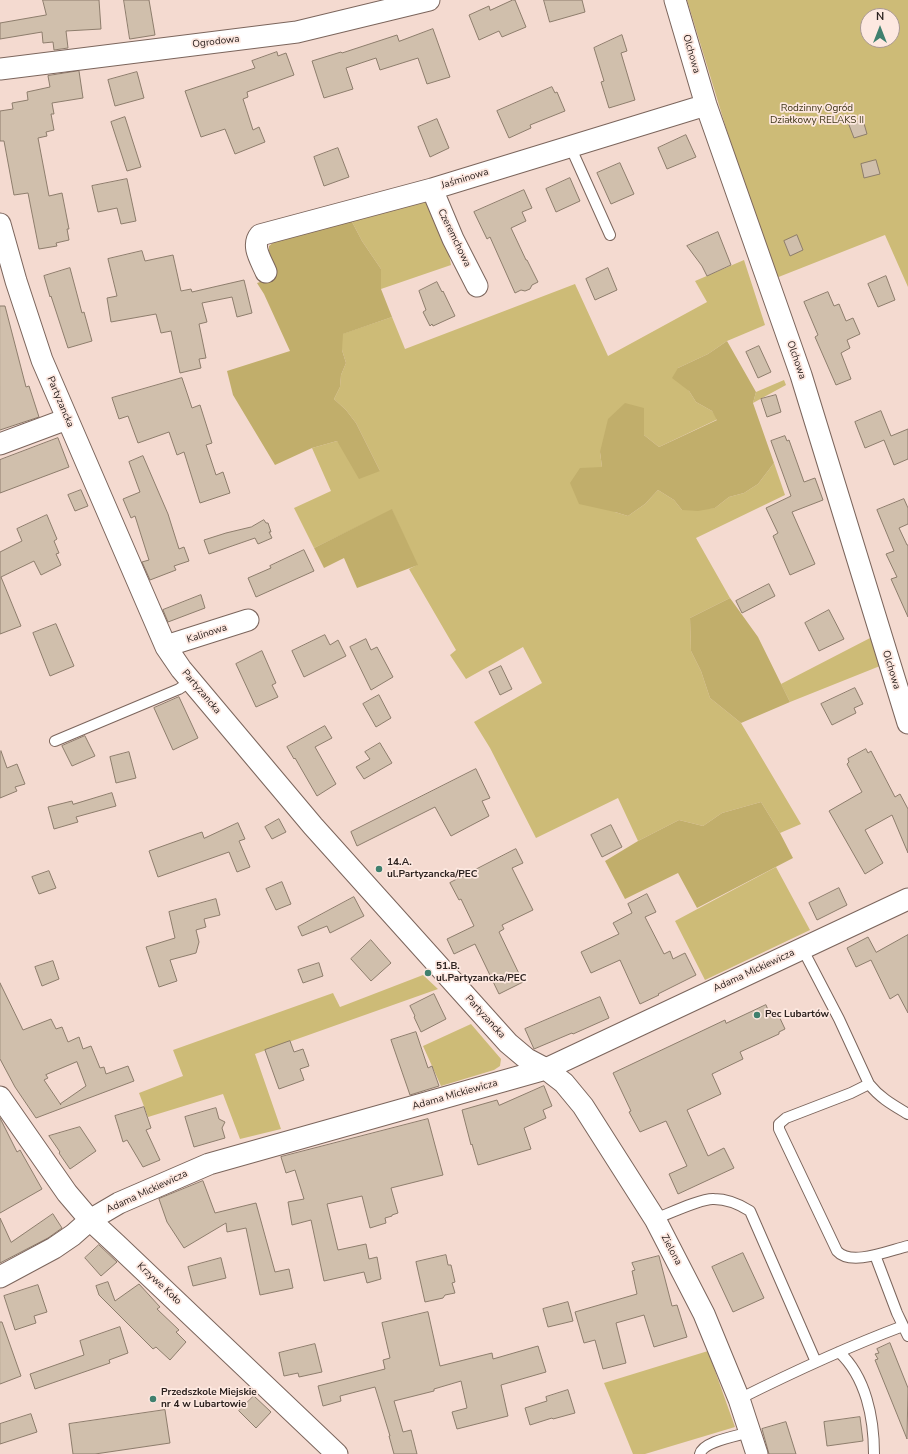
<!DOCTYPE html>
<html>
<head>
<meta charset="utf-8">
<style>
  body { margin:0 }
  #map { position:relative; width:908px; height:1454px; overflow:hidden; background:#f4dad0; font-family:"Nunito Sans",sans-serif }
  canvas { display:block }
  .north { position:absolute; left:860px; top:8px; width:40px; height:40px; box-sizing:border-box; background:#fde8e0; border:1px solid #aa9993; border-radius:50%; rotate:0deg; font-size:11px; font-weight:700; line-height:16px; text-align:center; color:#2d2320 }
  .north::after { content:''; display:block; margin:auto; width:14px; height:18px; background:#40806e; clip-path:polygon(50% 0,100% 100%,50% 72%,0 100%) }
</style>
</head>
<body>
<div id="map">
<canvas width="908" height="1454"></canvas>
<div class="north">N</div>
</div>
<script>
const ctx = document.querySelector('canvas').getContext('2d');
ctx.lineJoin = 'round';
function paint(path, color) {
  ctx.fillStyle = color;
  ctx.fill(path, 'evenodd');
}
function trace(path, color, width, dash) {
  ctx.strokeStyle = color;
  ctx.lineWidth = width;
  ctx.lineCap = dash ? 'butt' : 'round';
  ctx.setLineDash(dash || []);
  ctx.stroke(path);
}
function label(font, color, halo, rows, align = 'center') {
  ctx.font = font + ' "Nunito Sans",sans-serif';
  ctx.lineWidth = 3.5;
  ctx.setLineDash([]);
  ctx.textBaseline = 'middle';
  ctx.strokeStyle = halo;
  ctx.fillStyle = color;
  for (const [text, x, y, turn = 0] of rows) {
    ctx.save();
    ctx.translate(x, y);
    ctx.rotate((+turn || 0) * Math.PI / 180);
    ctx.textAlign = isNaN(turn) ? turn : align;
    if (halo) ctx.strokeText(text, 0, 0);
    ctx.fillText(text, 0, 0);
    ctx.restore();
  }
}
const green = new Path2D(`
  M687,0H908V287L885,235L776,278L726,128ZM868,16H892V40H868Z
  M424,200C437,220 448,241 451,265L381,289V269L362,241L350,218Z
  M744,260L765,325L727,341L708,354L678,368L689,391L696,402L712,411L718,419L659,447L644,435L600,452L602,467L615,512L628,516L645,504L658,490L674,500L682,510L715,508L729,497L744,493L758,484L774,463L785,495L696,538L730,598L690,618L691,651L701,671L710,698L741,723L801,824L780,833L761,802L722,813L703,826L679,820L638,841L618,798L536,838L490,748L474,722L542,683L523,647L466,679L450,655L456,650L409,569L417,565L392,510L314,548L294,508L331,491L312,448L337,441L380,471L356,423L346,410L334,399L340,387L341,375L346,363L342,350V334L392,317L405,349L575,284L608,356L707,302L695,281Z
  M784,380L786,385L753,403L756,392Z
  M872,637L880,666L790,702L781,684Z
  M776,867L810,930L705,980L675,921Z
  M423,975L438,989L255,1054L281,1129L240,1139L223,1094L148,1117L139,1093L183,1076L173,1050L333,993L340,1007Z
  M471,1024L501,1059L500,1066L494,1070L441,1086L423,1046Z
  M708,1351L735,1427L645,1454H633L604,1383Z`);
const forest = new Path2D(`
  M350,218L362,241L381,269V289L392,317L343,334L342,350L346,363L341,375L340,387L334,399L346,410L356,423L380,471L359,479L337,441L312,448L275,465L233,395L227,371L290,351L264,294L257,283L276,277L269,261V246L281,236Z
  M727,341L756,392L753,403L774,463L758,484L744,493L729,497L715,508L698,511L682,510L674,500L658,490L645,504L628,516L615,512L579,504L570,483L580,468L602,467L600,452L608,419L625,403L644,408V435L659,447L717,420L712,411L696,402L689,391L672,378L678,368L708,354Z
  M392,509L418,565L357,588L344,558L324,568L314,548Z
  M730,598L758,637L790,702L741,723L710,698L701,671L691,651L690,618Z
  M761,802L780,833L793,858L697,908L678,873L625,899L605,861L638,841L679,820L703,826L722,813Z`);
const building = new Path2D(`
  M43,0H99L101,29L66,31L68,48L54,50L53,42L43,43L42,32L0,39V23L46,15Z
  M124,0H149L155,35L130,39Z
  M513,0H515L526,27L502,37L499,31L479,40L469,15L489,6L490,10Z
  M544,0H582L585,12L550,22Z
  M433,29L450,77L427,84L418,58L380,70L376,58L346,68L353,89L324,98L312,61L341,52L342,53L397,35L399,41Z
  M622,35L627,51L621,53L635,100L609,108L601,82L604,81L594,48Z
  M277,52L278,56L286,53L294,75L247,92L248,97L243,99L253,130L259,127L265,142L235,154L225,129L201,137L185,91L255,68L252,61Z
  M79,71L83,98L52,103L54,114H51L54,130L46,132L47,136L38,138L49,196L62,193L69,229H67L69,240L56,243L57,246L39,249L28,193L14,195L4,141H0V111L13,109L12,103L28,100L27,92L50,87L48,76Z
  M137,72L144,98L115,106L108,80Z
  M552,87L555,93L557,92L565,111L530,125L531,128L509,138L497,111Z
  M125,117L141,167L127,171L111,122Z
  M437,119L449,148L430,157L418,127Z
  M863,120L867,134L854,138L849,125Z
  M686,135L696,157L667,169L658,148Z
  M338,148L349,177L324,186L314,157Z
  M876,160L880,174L864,178L861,164Z
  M620,163L634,194L611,204L597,173Z
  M570,178L580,201L556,212L546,189Z
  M127,179L136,221L121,224L117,208L98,212L92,186Z
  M524,190L532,208L522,212L526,221L511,228L526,260H527L538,282L532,285L530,289L525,291L521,290L515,293L490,237L487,239L474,212Z
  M718,232L731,265L707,276L702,266L687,246Z
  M797,235L803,250L790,256L784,241Z
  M142,251L145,261L173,255L181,291L191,289L192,292L244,280L252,313L237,317L232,297L202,303L207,322L199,324L206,358L199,359L201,368L180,373L171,331L161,333L156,314L111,322L107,298L117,296L108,259Z
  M70,268L82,313L84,312L92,341L68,348L51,296L50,297L44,276Z
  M608,268L617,290L595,300L586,279Z
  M886,276L895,300L878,307L868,284Z
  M437,282L442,292L443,291L455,316L433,326L432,324L430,326L423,312L426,310L419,291Z
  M828,292L834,306L839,304L846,321L853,318L860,334L847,340L850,348L841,353L851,379L836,385L815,337L818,335L804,302Z
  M0,306H5L26,387L29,386L39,417L0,430Z
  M759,346L771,372L758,378L746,352Z
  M182,378L192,408L200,405L212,443L206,445L216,475L223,472L230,493L200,503L184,452L177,455L169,432L138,443L128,416L119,419L112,398Z
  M776,395L781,412L767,417L761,399Z
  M881,411L891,436L908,429V459L894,465L884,440L865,448L855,422Z
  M785,436L787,441L789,440L804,482L815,478L823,500L792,512L815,564L790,575L773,536L778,533L766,508L791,496L771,441Z
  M58,438L69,467L0,493V460Z
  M143,456L168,514L179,549L184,547L189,561L174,566L176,570L150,580L142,562L149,560L135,516L131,518L123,499L140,492L129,462Z
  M81,490L88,506L75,511L68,495Z
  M904,499L908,508V524L899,528L907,545H908V617L891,579L897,577L886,554L894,551L877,510Z
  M47,515L57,539L54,541L59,553L56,554L61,565L41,575L34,561L1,577L21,626L0,634V552L22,541L17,529Z
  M264,520L266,523H268L271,532H269L272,538L258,544L255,538L209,554L204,540L226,533L251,527Z
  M304,550L314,571L256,597L248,578L271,568L270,566Z
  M769,584L775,596L742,613L736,601Z
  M201,595L205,608L168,622L163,610Z
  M829,610L844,639L819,651L805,623Z
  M56,624L74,666L50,676L33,633Z
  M325,635L330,645L338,640L346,656L304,677L292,651Z
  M366,639L371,650L377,647L393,677L371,690L350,647Z
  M262,651L276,683L272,685L278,697L256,707L236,664Z
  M501,666L512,689L500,695L489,672Z
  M855,688L863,704L854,708L856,713L832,725L821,704Z
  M379,695L391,718L376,727L363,704Z
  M179,697L198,738L173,750L154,708Z
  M325,726L332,738L315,747L336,784L317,796L295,758L294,759L287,747Z
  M85,736L95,756L72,766L62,746Z
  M380,743L392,763L364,779L356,767L370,759L365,752Z
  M866,749L868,753L871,751L895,797L900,794L908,809V853L892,815L865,830L883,863L865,874L829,811L862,792L847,764L849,762L848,759Z
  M1,751L7,768L17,764L25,784L15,787L17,791L0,798V752Z
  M129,752L136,778L116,783L110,757Z
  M476,769L490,798L482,801L489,816L451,836L435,807L357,846L351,832Z
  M112,793L116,806L76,817L78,822L54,829L48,807L72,801L73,804Z
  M279,819L286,832L272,839L265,827Z
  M238,823L245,839L239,841L250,867L237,872L229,852L158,877L149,851L202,832L204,838Z
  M611,825L622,847L602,857L591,835Z
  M516,849L523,863L512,868L533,910L502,925L504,929L499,932L523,982L499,994L475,944L454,954L447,939L474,926L461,899L459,900L450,883Z
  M49,871L56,888L39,894L32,877Z
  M282,882L291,904L276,910L266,889Z
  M839,888L847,905L817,920L809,903Z
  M647,894L656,912L645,917L664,954L670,951L673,959L685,953L696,975L658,994L659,995L640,1004L620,960L591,973L581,952L619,934L613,923L632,913L628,904Z
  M354,897L364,916L330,933L327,926L302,936L298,927Z
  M216,899L220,915L204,919L206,927L196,930L199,942L196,953L170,960L177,981L159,987L146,947L175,938L169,912Z
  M908,935V1013L898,994L890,999L871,960L856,967L847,948L868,937L876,952Z
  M371,940L391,963L371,981L351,959Z
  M53,961L59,979L42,986L35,967Z
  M319,963L323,976L303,983L298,970Z
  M0,983L23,1030L51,1019L56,1029L62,1027L68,1042L79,1037L83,1049L91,1046L100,1068L104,1067L106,1074L128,1066L134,1081L36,1118L15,1087L0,1059ZM77,1062L86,1086L60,1104L61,1105L44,1080L48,1078L46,1075Z
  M434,994L446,1019L421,1032L414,1017L415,1016L410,1006Z
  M600,997L609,1018L573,1034L572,1033L534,1049L525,1029Z
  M766,1005L771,1017L778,1014L785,1029L779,1032V1034L740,1052L743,1059L712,1074L721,1094L687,1110L708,1156L724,1148L734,1168L678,1194L669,1174L687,1166L666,1121L640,1132L629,1112L631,1111L613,1073L725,1020L726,1023Z
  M416,1032L428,1068L432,1066L439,1086L410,1095L391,1040Z
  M290,1041L294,1052L303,1049L309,1066L300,1069L304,1080L279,1089L265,1050Z
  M544,1086L552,1106L543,1110L546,1118L524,1128L531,1149L478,1165L472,1144L471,1145L462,1110L497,1100L499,1105Z
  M144,1107L151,1128L146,1130L160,1160L143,1167L127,1140L123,1142L115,1116Z
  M216,1108L219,1119L225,1122L222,1128L225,1138L194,1147L185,1117Z
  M0,1118L17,1152L20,1150L42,1189L0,1213Z
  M428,1119L443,1175L391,1188L398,1213L392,1215V1216L385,1218L386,1223L370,1228L362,1196L327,1204L338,1250L366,1244L369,1259L377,1257L381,1279L367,1283L364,1272L324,1281L311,1220L292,1225L288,1202L304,1199L295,1170L286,1173L281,1157Z
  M80,1127L96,1151L70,1169L59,1153L60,1152L49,1136Z
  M203,1181L215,1213L256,1203L275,1272L289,1269L293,1288L260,1295L246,1228L227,1232L226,1223L184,1248L167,1222L159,1199Z
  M53,1214L62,1228L48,1238L0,1263V1218L11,1242Z
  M99,1245L117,1262L101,1276L85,1258Z
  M743,1253L764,1298L733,1312L712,1267Z
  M446,1255L448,1265H451L455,1282L452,1283L455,1293L445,1295L443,1298L425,1302L416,1262Z
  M659,1256L672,1306L677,1305L687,1337L654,1347L644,1315L616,1323L626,1363L603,1369L595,1340L584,1343L575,1312L637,1294L632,1271L635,1270L632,1263Z
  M221,1258L226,1278L193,1286L188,1267Z
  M108,1282L115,1301L139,1284L160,1307L157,1309L179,1330L176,1332L186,1342L170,1360L156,1347L153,1349L99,1295L96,1286Z
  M38,1285L47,1312L34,1316L36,1323L15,1330L4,1296Z
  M568,1302L573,1321L548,1327L543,1309Z
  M428,1312L440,1366L492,1353L493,1359L538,1346L546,1372L501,1385L508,1416L457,1429L452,1412L467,1408L461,1381L434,1389V1391L394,1401L403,1432L411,1430L417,1454H394L389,1436H390L375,1387L340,1396L341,1401L323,1406L318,1386L385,1369L383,1360L390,1358L382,1323Z
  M0,1322H2L21,1376L0,1384Z
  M120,1327L128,1353L109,1360L110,1363L35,1389L30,1374L84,1355L80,1341Z
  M890,1343L908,1388L907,1439L875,1360L878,1359L875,1354L879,1353L877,1349Z
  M315,1344L322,1372L299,1377L298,1373L284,1376L279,1353Z
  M568,1390L575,1413L553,1419L552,1418L530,1425L525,1408L547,1401L546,1397Z
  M254,1396L271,1412L256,1428L239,1411Z
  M165,1410L170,1443L95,1454H73L69,1424Z
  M31,1414L37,1432L0,1444V1424Z
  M860,1417L863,1441L827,1446L824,1422Z
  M786,1422L796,1454H769L762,1429Z`);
const service = new Path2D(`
  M570,146L610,235
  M55,741L179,689L191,681
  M802,948L839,1019L869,1084C880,1098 893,1105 908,1114
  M869,1084L851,1093L786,1118L779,1124V1129L837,1251C851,1267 890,1250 908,1246
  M655,1219C668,1214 702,1198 714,1199C728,1199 739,1204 750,1211L816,1362
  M875,1255L897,1313L908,1336
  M839,1352C866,1377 874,1418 874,1454
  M739,1399C793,1372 847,1347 903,1326
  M700,1454C703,1441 738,1436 750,1432`);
const minor = new Path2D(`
  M675,0L706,105L801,375L908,723
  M0,69L297,32L429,0
  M432,189L453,239L477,286
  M0,224L16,281L42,360L166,647L181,669L313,826L508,1043L527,1059L546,1069L564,1083L583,1106L655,1219L704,1314L739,1399L757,1454
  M266,272C261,260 251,246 260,235L432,189L706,105
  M0,444L67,419
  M166,646L248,620
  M0,1097L67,1193L90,1220L116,1244L337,1454
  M0,1277L54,1248L73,1235L90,1220L119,1203L209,1164L546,1069L908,899`);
const markers = [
  [379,869,4,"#40806e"],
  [428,973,4,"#40806e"],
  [757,1015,4,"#40806e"],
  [153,1399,4,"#40806e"]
];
const streetNames = [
  ["Ogrodowa",216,42,-7],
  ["Olchowa",691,54,74],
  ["Jaśminowa",465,179,-17],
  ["Czeremchowa",454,238,64],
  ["Olchowa",796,360,71],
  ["Partyzancka",60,402,67],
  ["Kalinowa",207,634,-18],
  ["Olchowa",891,670,73],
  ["Partyzancka",201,692,50],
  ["Adama Mickiewicza",754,971,-25],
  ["Partyzancka",485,1017,48],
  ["Adama Mickiewicza",455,1095,-16],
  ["Adama Mickiewicza",147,1192,-25],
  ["Zielona",671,1250,62],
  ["Krzywe Koło",159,1284,43]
];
const parkNames = [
  ["Rodzinny Ogród",817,109],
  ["Działkowy RELAKS II",817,121]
];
const poiNames = [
  ["14.A.",387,863],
  ["ul.Partyzancka/PEC",387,875],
  ["51.B.",436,967],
  ["ul.Partyzancka/PEC",436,979],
  ["Pec Lubartów",765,1015],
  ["Przedszkole Miejskie",161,1393],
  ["nr 4 w Lubartowie",161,1405]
];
paint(green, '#cdbb77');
paint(forest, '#c1ae6b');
paint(building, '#d0bfac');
trace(building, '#8d7d6c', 1);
trace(service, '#7b655c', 12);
trace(minor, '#7b655c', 23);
trace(service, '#fff', 10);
trace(minor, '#fff', 21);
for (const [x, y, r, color] of markers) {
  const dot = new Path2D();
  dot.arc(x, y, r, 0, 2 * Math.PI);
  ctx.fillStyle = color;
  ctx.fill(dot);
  trace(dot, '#fde8e0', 1.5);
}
label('10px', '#2d2320', '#fde8e0', streetNames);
label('10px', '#3e3618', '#fde8e0', parkNames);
label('bold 10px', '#2d2320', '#fde8e0', poiNames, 'left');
</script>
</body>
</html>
